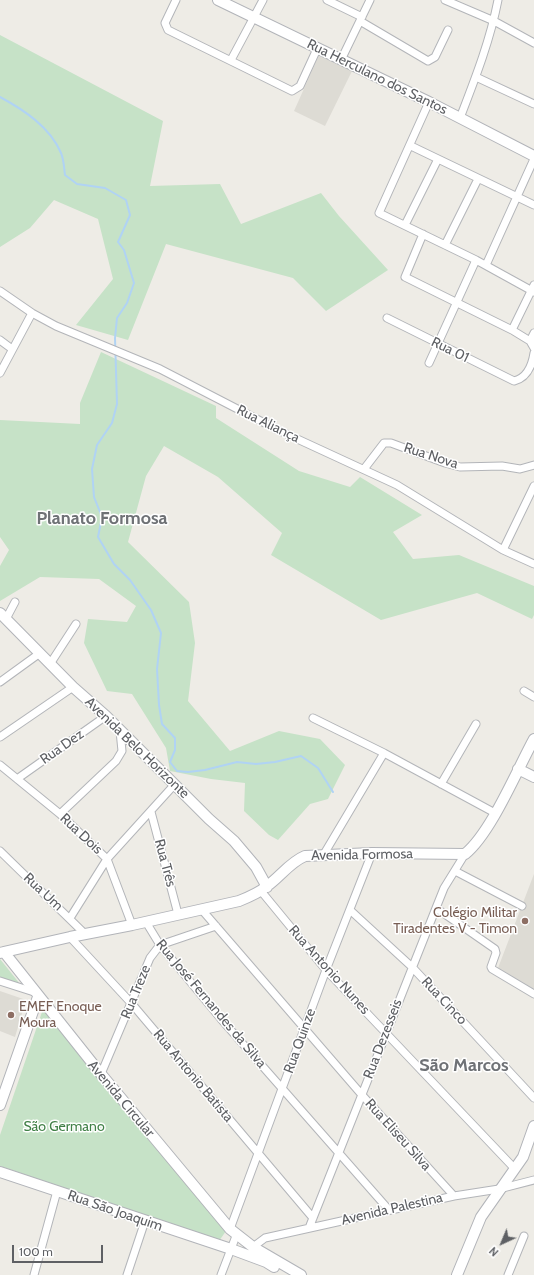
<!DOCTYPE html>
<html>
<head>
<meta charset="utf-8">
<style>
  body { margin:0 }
  #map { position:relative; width:534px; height:1275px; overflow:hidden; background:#eeece6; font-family:Cabin,sans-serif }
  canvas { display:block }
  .north { position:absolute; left:482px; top:1223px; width:40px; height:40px; -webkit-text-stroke:3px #fff; paint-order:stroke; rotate:224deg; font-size:11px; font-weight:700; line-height:16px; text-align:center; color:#5e6064 }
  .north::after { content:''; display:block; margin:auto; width:14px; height:18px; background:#5e6064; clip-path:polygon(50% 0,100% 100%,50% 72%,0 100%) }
  .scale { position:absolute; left:12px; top:1245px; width:91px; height:18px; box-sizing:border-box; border:2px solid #5e6064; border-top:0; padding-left:5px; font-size:12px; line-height:14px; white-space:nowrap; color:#5e6064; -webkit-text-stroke:3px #fff; paint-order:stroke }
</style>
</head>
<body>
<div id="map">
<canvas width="534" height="1275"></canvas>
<div class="north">N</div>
<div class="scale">100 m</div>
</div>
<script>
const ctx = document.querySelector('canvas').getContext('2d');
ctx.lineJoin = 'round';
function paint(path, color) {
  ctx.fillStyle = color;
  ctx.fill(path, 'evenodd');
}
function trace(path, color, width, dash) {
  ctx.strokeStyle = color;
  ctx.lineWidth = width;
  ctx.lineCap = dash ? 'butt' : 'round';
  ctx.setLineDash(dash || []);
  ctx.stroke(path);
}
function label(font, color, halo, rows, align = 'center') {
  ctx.font = font + ' Cabin,sans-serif';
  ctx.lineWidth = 3;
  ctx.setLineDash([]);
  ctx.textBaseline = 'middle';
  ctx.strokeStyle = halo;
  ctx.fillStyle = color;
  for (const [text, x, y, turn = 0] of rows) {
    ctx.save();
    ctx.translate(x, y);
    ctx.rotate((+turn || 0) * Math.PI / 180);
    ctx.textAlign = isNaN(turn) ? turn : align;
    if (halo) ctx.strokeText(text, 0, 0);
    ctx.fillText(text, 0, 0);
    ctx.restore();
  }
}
const education = new Path2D(`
  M320,53L353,69L325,126L294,111Z
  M534,874V989L498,968Z
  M0,991L26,1000L15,1037L0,1031Z`);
const green = new Path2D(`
  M0,35L163,121L150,186L220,184L241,224L321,193L339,216L388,270L326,311L293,278L166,244L128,340L76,325L113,279L98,219L54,200L30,228L0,247Z
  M101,352L216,406V418L299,471L350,487L360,477L422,515L393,532L413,559L459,555L534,586V615L532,619L477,593L381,620L271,555L282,533L218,477L164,446L146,476L128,542L189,602L195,643L188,701L230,751L279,731L320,739L345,765L328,799L310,804L278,840L269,835L244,811L245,783L211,779L170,771L166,748L132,694L107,691L84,643L88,619L127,622L136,606L99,579L40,577L0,601V566L9,550L0,537V420L80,424V403Z
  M0,959L20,984L0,977Z
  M43,1009L226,1231L219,1241L0,1166V1135Z`);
const stream = new Path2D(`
  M0,97C24,110 50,127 61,153C64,160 64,168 65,175L77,184L105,188L126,200L130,215L118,242L124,250L134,283L127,303L117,318L115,338L117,404L112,423L97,445L92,469L94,497L102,517L98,537L114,564L130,580L151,610L161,633L157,669L159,705L162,724L175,738V750L170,762L177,771L188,772L205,770L237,762L256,764L275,762L301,756L318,768L333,792`);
const street = new Path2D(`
  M176,0L165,23L168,30L292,91L300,86L317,49
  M327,0L362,17
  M445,0L494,21L534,43
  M360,21L428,61L435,57L448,30
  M231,60L263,0
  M341,60L370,0
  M476,77L534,104
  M429,102L379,213L476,260L534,292
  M460,118C475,79 490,41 498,0
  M411,146L534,205
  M405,225L438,159
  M423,234L405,277L512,330L534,285
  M445,245L478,179
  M486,265L534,159
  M0,291L32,313L56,326L160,369L280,431L397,485L503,550L534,564
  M387,318L514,381C527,378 532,366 534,353
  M512,330L530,341L534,348
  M0,340L12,349
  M530,341L534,333
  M429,363L476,260
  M0,373L32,313
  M364,469L384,443H391L445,463L460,467L502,466L520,469L534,465
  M503,550L534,486
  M6,619L15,602
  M50,664L76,624
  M0,682L40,653
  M524,691L534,697
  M313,718L384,753L495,813
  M0,737L73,687
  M0,765L60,814L107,859L132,925
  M17,779L106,716
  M441,784L476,724
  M151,812L178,914
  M60,814L116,761L122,751L120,731
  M0,851L85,934
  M324,854L384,753
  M455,871L522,906
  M261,891L326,970L515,1169
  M436,908L495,949L496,953L491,967L492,969L534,994
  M202,910L362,1095L454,1196
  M350,910L412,967L534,1098
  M70,918L107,859L175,784
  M146,922L160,945L221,1019L389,1210
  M70,937L132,1004L313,1218
  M0,981L34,992
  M101,1074L150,958L160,945L216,926
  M309,1228L436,908L444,888L465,854
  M230,1229L326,970L372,853
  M253,1247L265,1238L454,1196L499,1189L534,1180
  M34,1275L57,1191
  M127,1275L145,1221
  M221,1275L236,1236
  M508,1275L524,1236`);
const secondary = new Path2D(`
  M218,0L429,102L534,156
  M0,613L73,687L106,716L209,819L234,841L256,867L267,887
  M518,769L534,777
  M4,952L101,1074L230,1229L253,1247L301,1275
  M0,953L70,937L132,925L239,901C249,897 259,893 267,886C280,877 290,862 305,856L372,853L465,854C491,833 517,770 534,739
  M0,1105L38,997
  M0,1172L231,1249L266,1262L274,1267
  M457,1275L481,1217L523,1157L534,1126`);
const markers = [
  [525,921,4,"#8d6e63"],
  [11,1015,4,"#8d6e63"]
];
const streetNames = [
  ["Rua Herculano dos Santos",377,77,26],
  ["Rua 01",450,350,26],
  ["Rua Aliança",268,424,26],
  ["Rua Nova",431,456,18],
  ["Rua Dez",62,747,-35],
  ["Avenida Belo Horizonte",137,748,44],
  ["Rua Dois",81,834,43],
  ["Avenida Formosa",362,855,-1],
  ["Rua Três",165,863,75],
  ["Rua Um",43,892,43],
  ["Rua Antonio Nunes",329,970,48],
  ["Rua Treze",136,992,-68],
  ["Rua Cinco",444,1001,47],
  ["Rua José Fernandes da Silva",211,1004,50],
  ["Rua Dezesseis",383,1039,-69],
  ["Rua Quinze",300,1041,-70],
  ["Rua Antonio Batista",193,1076,50],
  ["Avenida Circular",121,1099,50],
  ["Rua Eliseu Silva",398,1135,48],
  ["Avenida Palestina",392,1209,-13],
  ["Rua São Joaquim",115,1211,19]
];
const educationNames = [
  ["Colégio Militar",517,913],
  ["Tiradentes V - Timon",517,929],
  ["EMEF Enoque",19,1007,"left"],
  ["Moura",19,1023,"left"]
];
const parkNames = [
  ["São Germano",64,1127]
];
const districtNames = [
  ["Planato Formosa",102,519],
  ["São Marcos",464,1066]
];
paint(education, '#dddbd4');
paint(green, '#c6e2c7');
trace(stream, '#b0d3f4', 2);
trace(street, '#b3b5b9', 9);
trace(secondary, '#b2b4b9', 12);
trace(street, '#fff', 7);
trace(secondary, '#fff', 10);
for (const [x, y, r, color] of markers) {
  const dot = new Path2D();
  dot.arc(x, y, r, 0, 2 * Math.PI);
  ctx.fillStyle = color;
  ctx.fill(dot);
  trace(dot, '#fff', 1.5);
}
label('14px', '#5e6064', '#fff', streetNames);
label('14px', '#785e54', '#fff', educationNames, 'right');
label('14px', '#418047', '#fff', parkNames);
label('bold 18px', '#6f7276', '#fff', districtNames);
</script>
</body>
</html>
